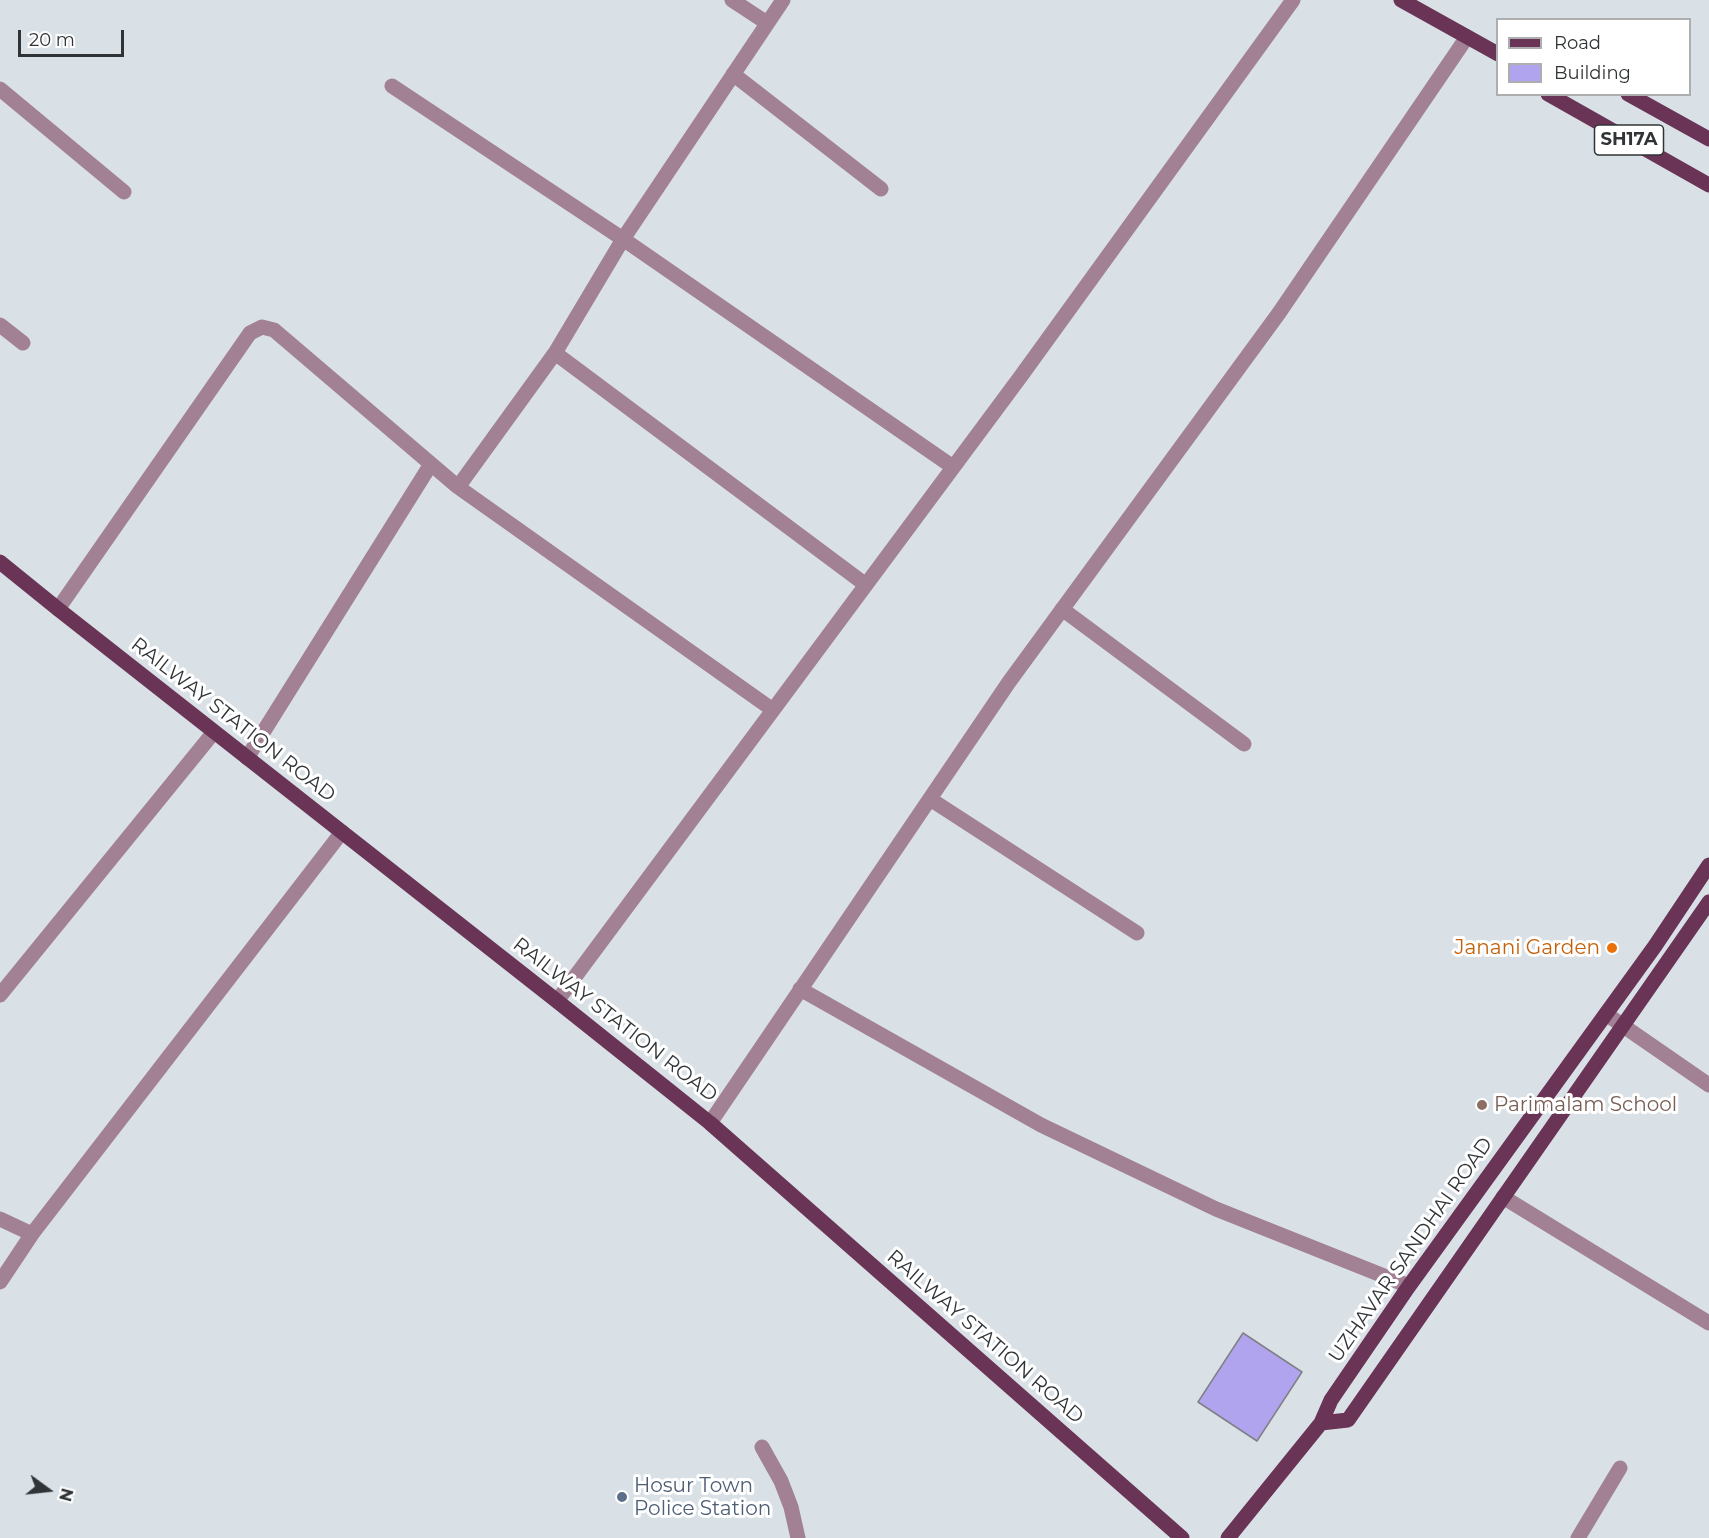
<!DOCTYPE html>
<html>
<head>
<meta charset="utf-8">
<style>
  body { margin:0 }
  #map { position:relative; width:1709px; height:1538px; overflow:hidden; background:#d9e1e7; font-family:Montserrat,sans-serif }
  canvas { display:block }
  .legend { position:absolute; left:1496px; top:18px; width:195px; height:78px; box-sizing:border-box; background:#fff; border:2px solid #adaeaf; margin:0; padding:8px 10px; list-style:none; font-size:18px; color:#313436 }
  .legend li { display:flex; align-items:center; gap:12px; height:30px }
  .legend b { width:30px; border:2px solid #adaeaf }
  .north { position:absolute; left:18px; top:1460px; width:60px; height:60px; -webkit-text-stroke:4px #fff; paint-order:stroke; rotate:105deg; font-size:16px; font-weight:700; line-height:24px; text-align:center; color:#313436 }
  .north::after { content:''; display:block; margin:auto; width:21px; height:27px; background:#313436; clip-path:polygon(50% 0,100% 100%,50% 72%,0 100%) }
  .scale { position:absolute; left:18px; top:30px; width:106px; height:27px; box-sizing:border-box; border:3px solid #313436; border-top:0; padding-left:8px; font-size:18px; line-height:21px; white-space:nowrap; color:#313436; -webkit-text-stroke:4px #fff; paint-order:stroke }
</style>
</head>
<body>
<div id="map">
<canvas width="1709" height="1538"></canvas>
<ul class="legend">
<li><b style="height:8px;background:#6a3456"></b>Road</li>
<li><b style="height:16px;background:#b1a4ee"></b>Building</li>
</ul>
<div class="north">N</div>
<div class="scale">20 m</div>
</div>
<script>
const ctx = document.querySelector('canvas').getContext('2d');
ctx.lineJoin = 'round';
function paint(path, color) {
  ctx.fillStyle = color;
  ctx.fill(path, 'evenodd');
}
function trace(path, color, width, dash) {
  ctx.strokeStyle = color;
  ctx.lineWidth = width;
  ctx.lineCap = dash ? 'butt' : 'round';
  ctx.setLineDash(dash || []);
  ctx.stroke(path);
}
function label(font, color, halo, rows, align = 'center') {
  ctx.font = font + ' Montserrat,sans-serif';
  ctx.lineWidth = 6;
  ctx.setLineDash([]);
  ctx.textBaseline = 'middle';
  ctx.strokeStyle = halo;
  ctx.fillStyle = color;
  for (const [text, x, y, turn = 0] of rows) {
    ctx.save();
    ctx.translate(x, y);
    ctx.rotate((+turn || 0) * Math.PI / 180);
    ctx.textAlign = isNaN(turn) ? turn : align;
    if (halo) ctx.strokeText(text, 0, 0);
    ctx.fillText(text, 0, 0);
    ctx.restore();
  }
}
const building = new Path2D(`
  M1243,1333L1302,1372L1257,1441L1198,1402Z`);
const minor = new Path2D(`
  M732,0L767,23
  M733,74L881,189
  M392,86L623,239L953,467
  M0,89L124,192
  M0,325L23,343
  M555,353L866,585
  M58,609L250,333L262,327L274,330L458,487
  M1062,609L1244,744
  M773,710L458,487L555,353L623,239L783,0
  M247,758L431,464
  M930,799L1137,933
  M800,989L1041,1125L1216,1209L1409,1286
  M0,995L214,732
  M557,1001L1021,376L1293,0
  M1606,1014L1709,1085
  M710,1123L1009,682L1279,313L1467,37
  M1503,1197L1709,1323
  M0,1219L32,1234
  M0,1282L32,1234L342,832
  M762,1447L781,1481L791,1507L798,1538
  M1578,1538L1620,1468`);
const major = new Path2D(`
  M1401,0L1498,54
  M1548,94L1709,185
  M1628,94L1709,139
  M0,562L58,609L557,1001L710,1123L1182,1538
  M1321,1423L1348,1420L1709,902
  M1228,1538L1321,1423L1331,1400L1409,1286L1655,946L1709,865`);
const markers = [
  [1612,948,6,"#e8710a"],
  [1482,1105,6,"#8d6e63"],
  [622,1497,6,"#5c6f8a"]
];
const shields = [
  [1629,140,69]
];
const shieldNames = [
  ["SH17A",1629,140]
];
const streetNames = [
  ["RAILWAY STATION ROAD",233,720,38],
  ["RAILWAY STATION ROAD",615,1020,38],
  ["UZHAVAR SANDHAI ROAD",1411,1250,-55],
  ["RAILWAY STATION ROAD",985,1337,41]
];
const foodNames = [
  ["Janani Garden",1600,948]
];
const educationNames = [
  ["Parimalam School",1494,1105]
];
const serviceNames = [
  ["Hosur Town",634,1486],
  ["Police Station",634,1509]
];
paint(building, '#b1a4ee');
trace(building, '#807f86', 1.5);
trace(minor, '#a28194', 15);
trace(major, '#6a3456', 15);
for (const [x, y, r, color] of markers) {
  const dot = new Path2D();
  dot.arc(x, y, r, 0, 2 * Math.PI);
  ctx.fillStyle = color;
  ctx.fill(dot);
  trace(dot, '#fff', 2);
}
for (const [x, y, w] of shields) {
  const box = new Path2D();
  box.roundRect(x - w / 2, y - 15, w, 30, 4.5);
  ctx.fillStyle = '#fff';
  ctx.fill(box);
  trace(box, '#313436', 1.5);
}
label('bold 18px', '#313436', null, shieldNames);
label('20px', '#313436', '#fff', streetNames);
label('20px', '#c56008', '#fff', foodNames, 'right');
label('20px', '#785e54', '#fff', educationNames, 'left');
label('20px', '#4e5e75', '#fff', serviceNames, 'left');
</script>
</body>
</html>
